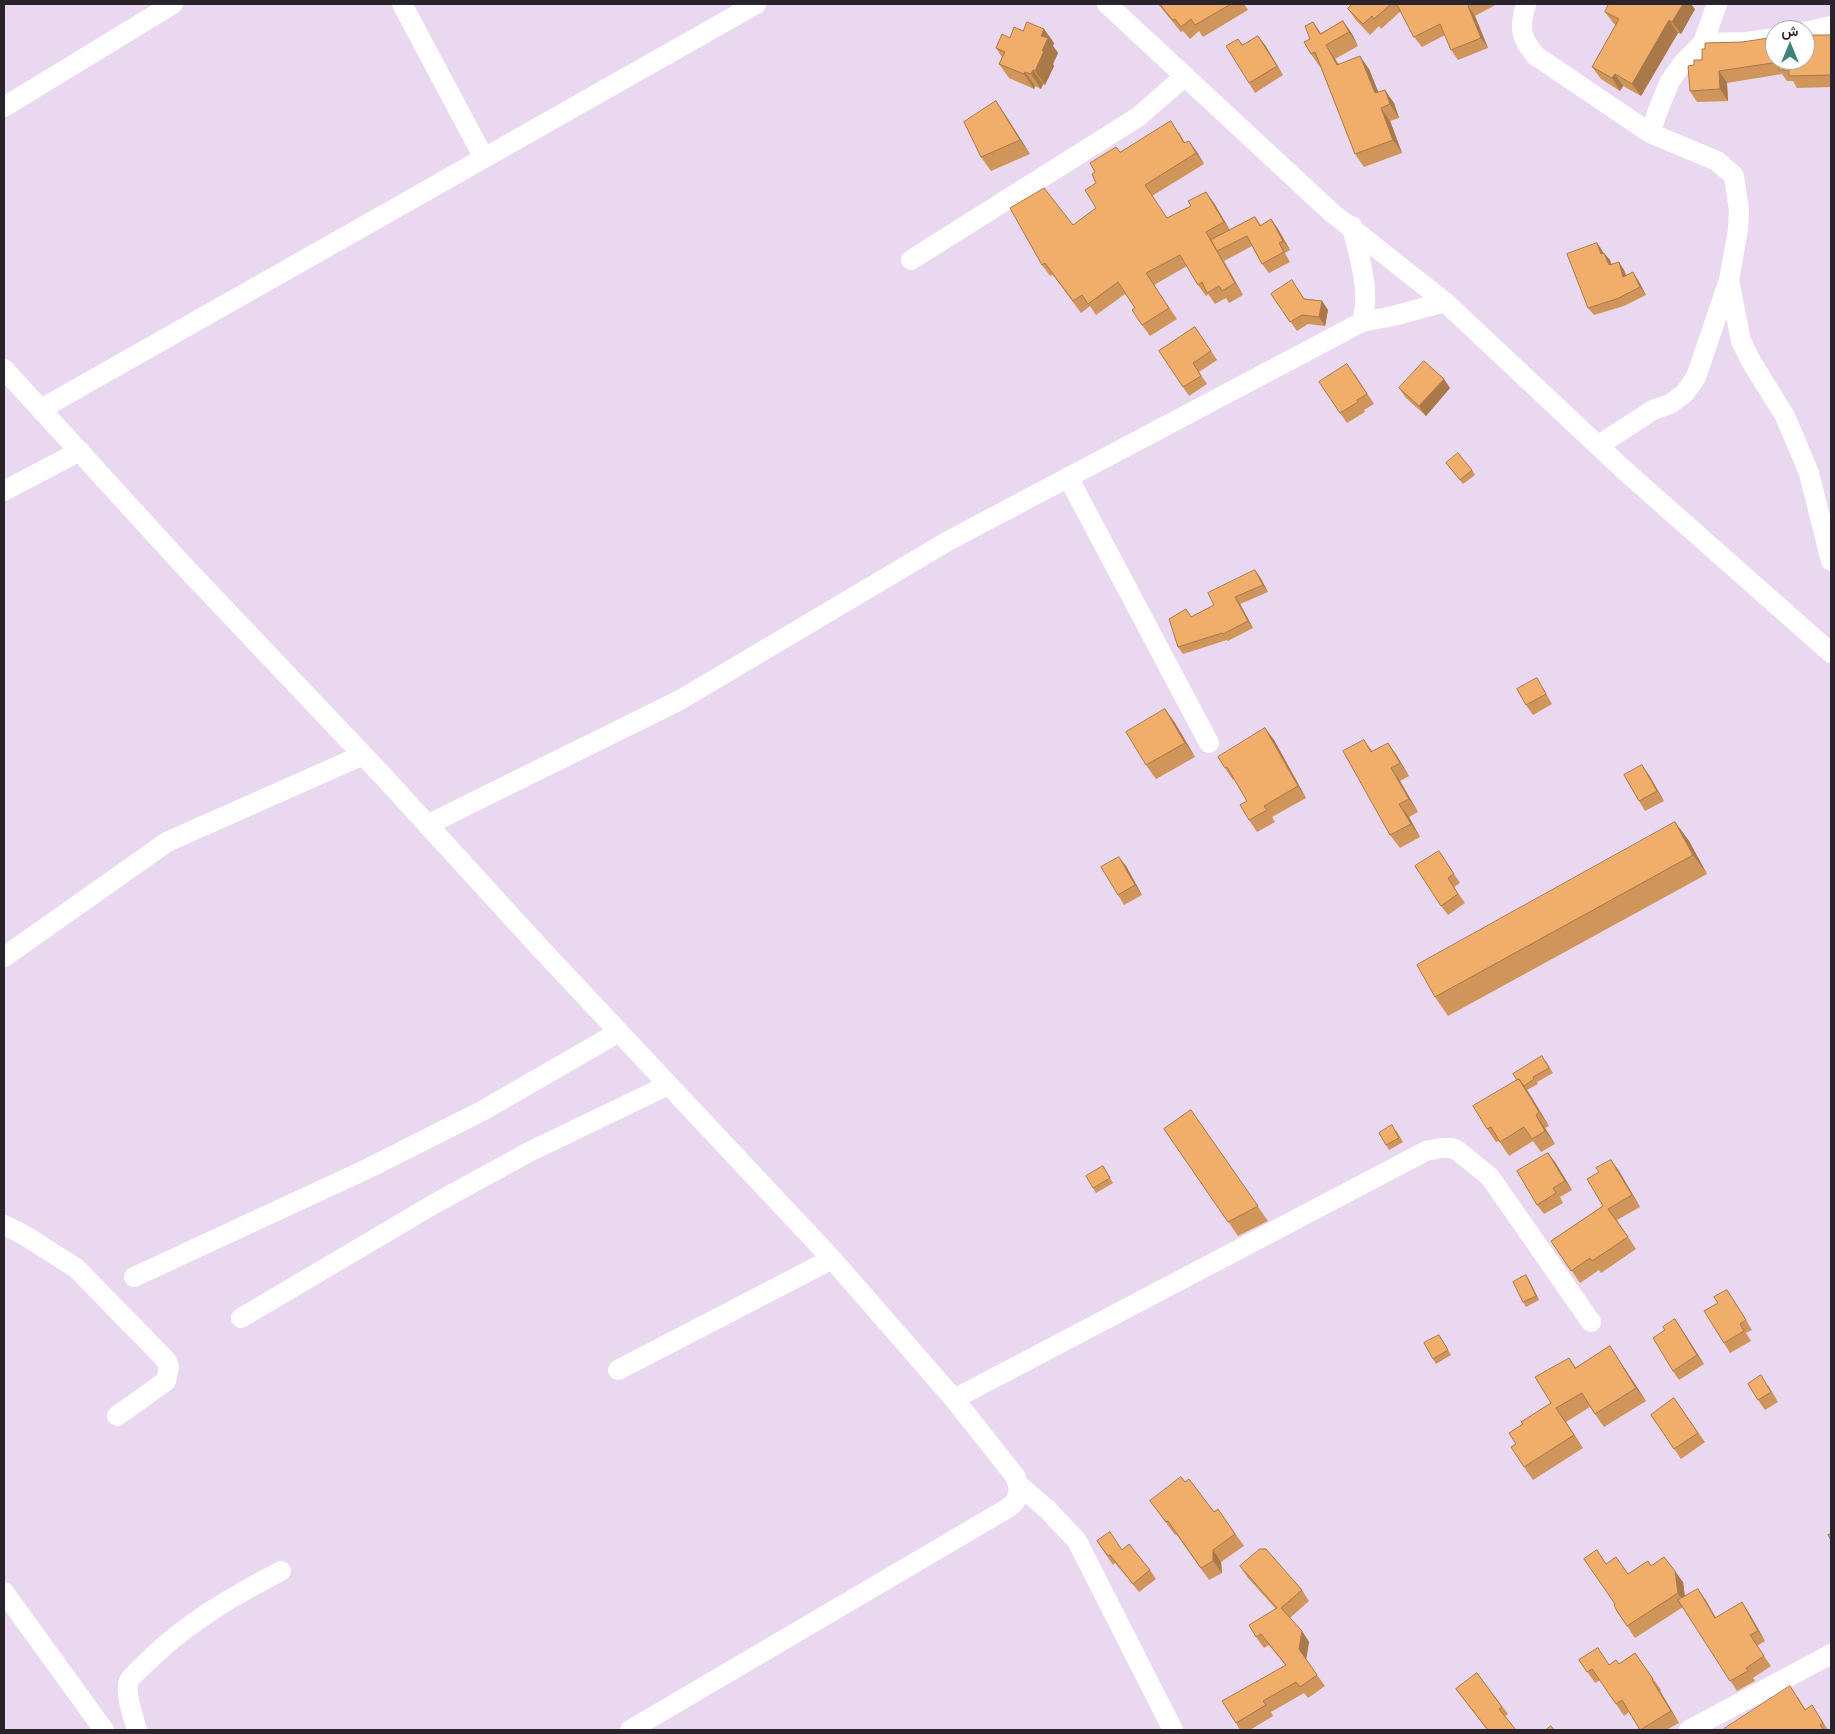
<!DOCTYPE html>
<html>
<head>
<meta charset="utf-8">
<style>
  body { margin:0 }
  #map { position:relative; width:1835px; height:1734px; overflow:hidden; background:#e9d8ef; font-family:"Roboto Serif",Vazirmatn,serif }
  canvas { display:block }
  .frame { position:absolute; inset:0; border:5px solid #29232b; pointer-events:none }
  .north { position:absolute; left:1765px; top:20px; width:50px; height:50px; box-sizing:border-box; background:#fff; border:1px solid #a9a7aa; border-radius:50%; rotate:0deg; font-size:14px; font-weight:700; line-height:20px; text-align:center; color:#29232b }
  .north::after { content:''; display:block; margin:auto; width:18px; height:22px; background:#3e847a; clip-path:polygon(50% 0,100% 100%,50% 72%,0 100%) }
</style>
</head>
<body>
<div id="map">
<canvas width="1835" height="1734"></canvas>
<div class="frame"></div>
<div class="north">ش</div>
</div>
<script>
const ctx = document.querySelector('canvas').getContext('2d');
ctx.lineJoin = 'round';
function trace(path, color, width, dash) {
  ctx.strokeStyle = color;
  ctx.lineWidth = width;
  ctx.lineCap = dash ? 'butt' : 'round';
  ctx.setLineDash(dash || []);
  ctx.stroke(path);
}
function paint(path, color) {
  ctx.fillStyle = color;
  ctx.fill(path, 'evenodd');
}
const street = new Path2D(`
  M402,4L484,158
  M1107,4L1331,212L1445,302L1624,470L1831,653
  M1526,4C1519,27 1520,38 1536,56L1650,133
  M1717,4L1703,43L1683,63L1670,81L1660,105L1650,133L1717,161L1734,176L1739,210L1738,230L1729,280L1741,341L1752,363L1785,416L1809,473L1831,561
  M1805,32L1831,26
  M1703,43L1748,42L1775,38
  M4,107L173,4
  M1352,226C1359,258 1371,289 1362,322
  M911,260L1138,117L1185,76
  M4,369L184,566L383,776L542,950L832,1259L954,1399L1015,1476C1021,1489 1020,1500 1008,1508L630,1730
  M41,409L756,4
  M1599,445L1653,410L1670,404L1685,393L1696,377L1729,280
  M1068,477L1209,743
  M4,491L80,451
  M427,825L680,700L948,541L1362,322L1393,316L1445,302
  M4,957L167,842L363,755
  M4,1225L24,1235L76,1268L166,1360L169,1367L166,1381L117,1416
  M134,1277L369,1168L482,1111L619,1032
  M241,1318L434,1204L529,1152L668,1085
  M618,1370L832,1259
  M954,1399L1426,1151L1441,1148H1452L1458,1151L1490,1177L1591,1322
  M1019,1485L1048,1510L1077,1541L1173,1730
  M4,1592L104,1730
  M137,1730C134,1719 124,1692 129,1681C133,1674 141,1668 147,1662C186,1623 233,1596 281,1571
  M1689,1730L1831,1654`);
const wall = new Path2D(`
  M1158,4H1244L1248,10L1203,37L1199,31L1190,39L1183,31L1181,32Z
  M1352,4H1497L1475,16L1488,48L1458,60L1451,50L1445,35L1422,47L1414,37L1401,11L1381,29L1379,26L1370,35L1355,19L1348,9Z
  M1695,9L1681,34L1678,33L1641,96L1623,86L1620,91L1601,79L1592,67L1616,25L1614,24L1605,12Z
  M1343,21L1352,34L1358,46L1335,59L1339,64L1369,69L1378,92L1394,103L1399,118L1390,121L1402,153L1364,167L1355,154L1321,67H1320L1311,54L1310,39L1313,22L1321,33Z
  M1044,29L1054,43L1053,46L1058,53L1053,64L1054,66L1045,85L1043,84L1041,89L1035,86L1034,89L1009,78L999,64L1002,57L996,48L1010,38L1023,31Z
  M1831,35V87L1797,88L1793,81H1787L1782,74L1727,83L1728,101L1697,102L1690,91L1694,65L1775,60Z
  M1238,39L1243,45H1265L1283,75L1255,93L1249,83Z
  M1006,116L1030,154L991,171L981,157Z
  M1179,132L1185,143L1197,152L1204,164L1152,196L1167,218L1214,203L1230,230L1255,217L1261,225L1271,219L1278,229L1290,250L1285,253L1290,262L1269,273L1262,264L1252,246L1224,261L1222,257L1243,295L1229,303L1226,298L1215,304L1208,294L1206,296L1198,285L1187,266L1154,285L1177,319L1150,336L1142,325L1135,308L1125,294L1096,315L1090,306L1081,313L1053,275L1050,276L1042,265L1073,225L1096,208V183L1095,172L1120,152Z
  M1597,243L1603,253L1610,260L1611,264L1624,270L1626,275L1638,280L1646,295L1624,306L1594,315L1588,308Z
  M1271,294L1322,301L1328,310L1325,326L1308,324L1297,331Z
  M1195,327L1217,360L1199,372L1207,384L1189,396L1159,351Z
  M1354,373L1374,404L1364,410L1365,412L1347,423L1340,413Z
  M1399,388H1450L1426,416L1406,398Z
  M1446,463L1472,470L1475,475L1463,484Z
  M1260,577L1268,592L1240,604L1253,628L1228,641L1227,640L1183,654L1178,647L1192,617L1214,605Z
  M1543,688L1552,704L1533,715L1526,705Z
  M1165,709L1175,723L1195,757L1156,779L1146,765Z
  M1265,728L1274,740L1306,798L1272,817L1275,822L1257,832L1249,820L1247,801L1234,779L1233,780L1225,768Z
  M1364,740L1373,752L1388,743L1397,756L1409,776L1400,781L1418,812L1409,817L1420,837L1400,848L1390,835Z
  M1649,775L1664,801L1645,811L1639,801Z
  M1675,822L1689,841L1707,874L1448,1016L1435,997Z
  M1439,851L1460,883L1454,887L1465,903L1448,915L1441,906Z
  M1126,866L1142,895L1124,905L1118,895Z
  M1546,1061L1553,1073L1537,1082L1538,1084L1527,1090L1549,1126L1545,1128L1555,1144L1541,1152L1533,1141L1509,1156L1499,1141L1496,1142L1487,1129L1517,1080Z
  M1191,1110L1268,1221L1238,1236L1164,1129Z
  M1396,1130L1403,1142L1389,1150L1386,1145Z
  M1611,1160L1619,1171L1640,1207L1617,1220L1636,1249L1601,1273L1599,1270L1580,1283L1551,1241L1603,1206L1599,1172Z
  M1555,1162L1572,1190L1560,1197L1563,1203L1544,1214L1537,1205Z
  M1103,1166L1113,1183L1096,1193L1093,1188Z
  M1529,1280L1539,1300L1526,1307L1523,1302Z
  M1734,1300L1752,1330L1746,1333L1751,1341L1730,1353L1724,1343Z
  M1675,1319L1704,1364L1679,1380L1673,1371L1665,1330Z
  M1439,1335L1451,1355L1436,1364L1433,1359Z
  M1610,1346L1646,1401L1604,1427L1590,1407L1566,1422L1583,1448L1533,1480L1524,1467L1516,1444L1523,1424L1551,1403L1569,1358L1576,1368Z
  M1768,1385L1778,1402L1765,1410L1758,1400Z
  M1674,1398L1705,1442L1681,1459L1651,1415Z
  M1185,1482L1214,1512L1218,1509L1244,1546L1221,1562L1222,1573L1209,1580L1176,1534L1175,1535L1150,1501Z
  M1097,1541L1122,1550L1150,1570L1156,1579L1139,1592L1115,1563L1113,1565Z
  M1606,1563L1628,1574L1651,1566L1683,1582L1685,1597L1705,1599L1716,1618L1742,1602L1749,1613L1765,1641L1757,1646L1771,1666L1753,1678L1755,1681L1737,1691L1683,1607L1635,1638L1617,1611Z
  M1240,1566L1302,1590L1309,1601L1290,1618L1302,1631L1309,1642L1306,1660L1325,1686L1308,1698L1304,1693L1271,1712L1273,1716L1250,1730H1240L1236,1723L1285,1665L1269,1645L1264,1648L1256,1637L1276,1609L1248,1578Z
  M1635,1653L1661,1690L1660,1691L1679,1723L1666,1730H1640L1629,1712L1624,1716L1600,1680L1595,1683L1579,1660L1609,1664H1619Z
  M1477,1673L1508,1714L1505,1716L1516,1730H1487L1456,1689Z
  M1798,1697L1805,1709L1819,1716L1828,1730H1725Z`);
const shadedWall = new Path2D(`
  M1683,4H1691L1695,9L1681,34L1672,22Z
  M1468,6L1475,16L1488,48L1481,38Z
  M1669,20L1678,33L1641,96L1632,84Z
  M1343,21L1352,34L1358,46L1349,32Z
  M1044,29L1054,43L1053,46L1058,53L1053,64L1054,66L1045,85L1035,71L1042,51L1041,36Z
  M1258,36L1265,45L1283,75L1277,66Z
  M1326,45L1335,59L1346,78L1337,65Z
  M1360,56L1369,69L1384,106L1375,93Z
  M1033,70L1043,84L1041,89L1031,74Z
  M1719,71L1727,83L1728,101L1720,89Z
  M1025,72L1035,86L1034,89L1024,74Z
  M1615,74L1623,86L1620,91L1612,78Z
  M1385,90L1394,103L1399,118L1390,104Z
  M996,101L1006,116L1030,154L1020,140Z
  M1381,108L1390,121L1402,153L1393,140Z
  M1189,141L1197,152L1204,164L1196,153Z
  M1206,192L1214,203L1231,233L1224,222Z
  M1271,219L1278,229L1290,250L1283,241Z
  M1206,232L1213,243L1217,251L1243,295L1235,283Z
  M1597,243L1602,250L1607,262L1601,254Z
  M1604,253L1610,260L1614,273L1609,265Z
  M1619,262L1624,270L1629,284L1623,277Z
  M1633,272L1638,280L1646,295L1640,287Z
  M1322,301L1328,310L1325,326L1319,317Z
  M1444,379L1450,388L1426,416L1419,406Z
  M1255,570L1260,577L1268,592L1263,585Z
  M1235,597L1240,604L1253,628L1248,621Z
  M1165,709L1175,723L1195,757L1185,743Z
  M1265,728L1274,740L1306,798L1298,786Z
  M1388,743L1397,756L1409,776L1400,763Z
  M1642,765L1649,775L1664,801L1657,791Z
  M1391,768L1400,781L1418,812L1409,799Z
  M1399,804L1409,817L1420,837L1411,824Z
  M1675,822L1689,841L1707,874L1693,855Z
  M1119,857L1126,866L1142,895L1135,885Z
  M1519,1079L1529,1093L1549,1126L1539,1112Z
  M1536,1115L1545,1128L1555,1144L1545,1131Z
  M1548,1153L1555,1162L1572,1190L1565,1181Z
  M1611,1160L1619,1171L1640,1207L1632,1195Z
  M1526,1275L1529,1280L1539,1300L1536,1296Z
  M1675,1319L1681,1328L1704,1364L1697,1355Z
  M1610,1346L1619,1360L1646,1401L1636,1388Z
  M1556,1408L1566,1422L1583,1448L1574,1435Z
  M1213,1550L1221,1562L1222,1573L1213,1561Z
  M1675,1571L1683,1582L1686,1605L1678,1593Z
  M1698,1589L1705,1599L1722,1629L1715,1618Z
  M1742,1602L1749,1613L1765,1641L1758,1631Z
  M1302,1631L1309,1642L1306,1660L1299,1649Z
  M1652,1680L1660,1691L1679,1723L1671,1711Z`);
const building = new Path2D(`
  M1160,4H1231L1195,25L1191,19L1181,27L1175,19L1173,20Z
  M1352,4H1391L1374,19L1372,16L1363,24L1348,9Z
  M1397,4H1471L1468,6L1481,38L1451,50L1440,24L1414,37Z
  M1609,4H1683L1672,22L1669,20L1632,84L1615,74L1612,78L1592,67L1619,19L1605,12Z
  M1343,21L1349,32L1326,45L1337,65L1360,56L1375,93L1385,90L1390,104L1381,108L1393,140L1355,154L1315,52L1311,54L1304,42L1310,39L1305,26L1313,22L1320,34Z
  M1027,22L1044,29L1041,36L1048,38L1042,51H1044L1035,71L1033,70L1031,74L1025,72L1024,74L999,64L1005,52L996,48L1002,34L1010,38L1014,27L1023,31Z
  M1805,35H1831V75L1789,76V70H1779V62L1719,71L1720,89L1690,91L1688,66L1694,65V60H1702V49H1705V43L1742,42L1769,38L1774,36L1775,60H1805Z
  M1258,36L1277,66L1249,83L1226,46L1238,39L1242,45Z
  M996,101L1020,140L981,157L964,122Z
  M1171,121L1184,143L1189,141L1196,153L1145,185L1167,218L1191,206L1188,201L1206,192L1224,222L1206,232L1235,283L1222,291L1219,286L1207,293L1202,282L1198,285L1180,255L1146,273L1169,308L1142,325L1132,310L1135,308L1118,282L1088,304L1082,295L1073,301L1045,263L1042,265L1010,208L1044,188L1073,225L1096,208L1085,190L1096,183L1092,174L1095,172L1090,163L1116,147L1120,152Z
  M1255,217L1260,226L1271,219L1283,241L1279,243L1284,252L1262,264L1247,236L1217,251L1211,240Z
  M1597,243L1601,254L1604,253L1609,265L1619,262L1623,277L1633,272L1640,287L1619,298L1588,308L1567,254Z
  M1292,280L1304,299L1322,301L1319,317L1302,315L1290,322L1271,294Z
  M1195,327L1211,351L1193,363L1201,376L1183,387L1159,351Z
  M1424,361L1444,379L1419,406L1399,388Z
  M1347,364L1367,394L1357,400L1358,402L1340,413L1319,382Z
  M1458,453L1472,470L1460,480L1446,463Z
  M1255,570L1263,585L1235,597L1248,621L1223,634L1222,633L1178,647L1169,619L1186,609L1191,617L1214,605L1208,593Z
  M1537,678L1546,694L1526,705L1517,689Z
  M1165,709L1185,743L1146,765L1126,732Z
  M1265,728L1298,786L1264,806L1267,810L1249,820L1240,805L1247,801L1227,767L1225,768L1218,757Z
  M1364,740L1371,752L1388,743L1400,763L1391,768L1409,799L1399,804L1411,824L1390,835L1343,751Z
  M1642,765L1657,791L1639,801L1624,775Z
  M1675,822L1693,855L1435,997L1417,965Z
  M1439,851L1454,874L1448,878L1458,894L1441,906L1415,866Z
  M1119,857L1135,885L1118,895L1101,867Z
  M1542,1056L1549,1068L1533,1077L1534,1079L1524,1086L1519,1079L1517,1080L1513,1074Z
  M1519,1079L1539,1112L1536,1115L1545,1131L1532,1139L1524,1127L1500,1142L1491,1127L1487,1129L1473,1106Z
  M1191,1110L1258,1206L1228,1222L1164,1129Z
  M1392,1125L1399,1138L1386,1145L1379,1133Z
  M1548,1153L1565,1181L1553,1188L1556,1193L1537,1205L1517,1171Z
  M1611,1160L1632,1195L1608,1209L1628,1237L1592,1261L1590,1258L1571,1271L1551,1241L1603,1206L1587,1179L1599,1172L1596,1168Z
  M1103,1166L1110,1178L1093,1188L1086,1176Z
  M1526,1275L1536,1296L1523,1302L1513,1282Z
  M1727,1290L1746,1320L1740,1324L1744,1331L1724,1343L1704,1311L1718,1303L1714,1297Z
  M1675,1319L1697,1355L1673,1371L1653,1338L1665,1330L1663,1327Z
  M1439,1335L1448,1350L1433,1359L1424,1343Z
  M1610,1346L1636,1388L1595,1414L1582,1393L1556,1408L1574,1435L1524,1467L1511,1447L1516,1444L1509,1433L1523,1424L1521,1422L1551,1403L1535,1377L1569,1358L1575,1368Z
  M1761,1375L1771,1392L1758,1400L1748,1384Z
  M1674,1398L1698,1433L1674,1449L1651,1415Z
  M1181,1477L1185,1482L1189,1479L1214,1512L1218,1509L1235,1534L1213,1550V1561L1201,1568L1168,1521L1166,1522L1150,1501Z
  M1110,1532L1122,1550L1129,1544L1150,1570L1133,1584L1110,1555L1108,1556L1097,1541Z
  M1831,1534V1540L1828,1535Z
  M1260,1549H1266L1302,1590L1281,1608L1302,1631L1299,1649L1317,1675L1300,1687L1296,1682L1263,1701L1266,1705L1236,1723L1222,1701L1286,1665L1261,1634L1256,1637L1249,1625L1277,1608L1240,1566Z
  M1597,1550L1606,1564L1616,1557L1628,1574L1648,1561L1651,1566L1664,1557L1675,1571L1678,1593L1627,1626L1617,1611L1614,1605L1615,1604L1584,1559Z
  M1698,1589L1715,1618L1742,1602L1758,1631L1750,1635L1764,1656L1746,1668L1748,1671L1730,1681L1678,1600Z
  M1598,1648L1609,1665L1616,1660L1619,1664L1635,1653L1653,1679L1652,1680L1671,1711L1640,1730L1622,1700L1616,1704L1592,1669L1587,1672L1579,1660Z
  M1477,1673L1502,1707L1499,1709L1516,1730H1488L1456,1689Z
  M1790,1686L1805,1710L1812,1705L1823,1723L1820,1725L1824,1730H1725L1724,1729Z
  M1551,1726L1554,1730H1546Z`);
trace(street, '#fff', 20);
paint(wall, '#cf955b');
paint(shadedWall, '#a9794a');
paint(building, '#f1ad6a');
trace(building, '#a9794a', 1);
</script>
</body>
</html>
